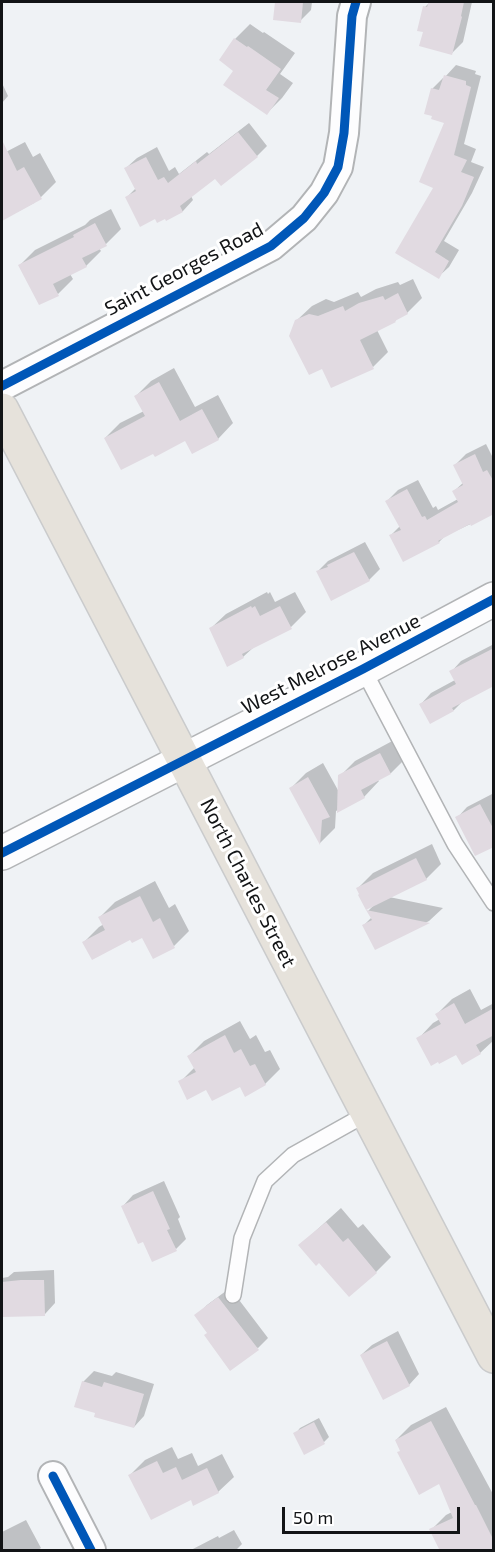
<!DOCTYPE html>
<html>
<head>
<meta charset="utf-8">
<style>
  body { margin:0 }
  #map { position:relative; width:495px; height:1552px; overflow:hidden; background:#eff2f5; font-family:"Exo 2",sans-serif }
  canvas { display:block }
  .frame { position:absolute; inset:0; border:3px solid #121416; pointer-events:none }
  .scale { position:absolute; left:282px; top:1507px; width:178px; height:27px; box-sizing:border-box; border:3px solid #121416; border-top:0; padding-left:8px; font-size:18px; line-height:21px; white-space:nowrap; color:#121416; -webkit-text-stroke:4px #fff; paint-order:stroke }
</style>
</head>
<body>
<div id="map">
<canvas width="495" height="1552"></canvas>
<div class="frame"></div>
<div class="scale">50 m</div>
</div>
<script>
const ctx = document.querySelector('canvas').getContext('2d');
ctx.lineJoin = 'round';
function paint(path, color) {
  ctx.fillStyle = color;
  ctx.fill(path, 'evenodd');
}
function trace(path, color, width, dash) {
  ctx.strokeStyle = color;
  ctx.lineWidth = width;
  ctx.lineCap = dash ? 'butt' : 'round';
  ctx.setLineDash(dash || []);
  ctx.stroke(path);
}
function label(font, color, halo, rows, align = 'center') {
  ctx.font = font + ' "Exo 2",sans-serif';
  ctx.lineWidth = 6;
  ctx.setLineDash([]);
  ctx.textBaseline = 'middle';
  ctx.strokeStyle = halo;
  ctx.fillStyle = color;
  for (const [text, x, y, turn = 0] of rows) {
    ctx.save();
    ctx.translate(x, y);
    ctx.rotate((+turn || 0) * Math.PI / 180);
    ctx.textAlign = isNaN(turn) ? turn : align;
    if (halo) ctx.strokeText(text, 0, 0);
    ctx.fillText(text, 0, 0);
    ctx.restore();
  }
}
const shadow = new Path2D(`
  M259,2H312L311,10L300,21L276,3Z
  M430,2H472L463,42L452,53L425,31V7Z
  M250,24L263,33L264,32L295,53L280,74L293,83L282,98L267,113L235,70V39Z
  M456,65L476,71L475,74L481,76L464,144L476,149L471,162L484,167L472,193L444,241L459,250L449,267L438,277L397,253L435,187L446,122L432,89L443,78H444Z
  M2,83L8,96L2,103Z
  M249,123L267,146L257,156L216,176L191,196L193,200L183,211L167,219L127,197L136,188L126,168L137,158L157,147L169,171L175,167L179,174L207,152L209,154Z
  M25,142L33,157L40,153L56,182L41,197L34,203L2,220V154Z
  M111,209L121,229L106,244L99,248L101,251L86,266L70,274L73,279L58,294L20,265L35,250L85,225L90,220Z
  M413,279L422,298L407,313L400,316L395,321L377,330L388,352L373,367L296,321L312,306L326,299L334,302L358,292L361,297L376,289L398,282L400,285Z
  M174,368L195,407L218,395L233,423L218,439L105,438L120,423L144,411L136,396L151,381Z
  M486,444L494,460V513L445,536L439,542L391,535L400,526L387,501L398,490L418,480L433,508L436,506L438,510L458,499L454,491L464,482L455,465L466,454Z
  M365,542L380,569L369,580L317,572L328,561Z
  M267,592L268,594L270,592L275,602L295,592L306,612L291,627L255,646L243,657L210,629L226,614Z
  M494,644V685L464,700L454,710L430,722L421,704L431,693L455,680L451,672L461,661Z
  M396,739L406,758L391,773L378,780L379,781L364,797L336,811L335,828L320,843L291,788L306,773L323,763L339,792L340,776L355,761Z
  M494,793V845L457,818L467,807Z
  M432,844L441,864L426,879L389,897L443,908L429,921L376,948L364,925L372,917L368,911L373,906L358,888L373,873Z
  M155,881L169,908L175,904L189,931L174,946L142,935L131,938L84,942L99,927L104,924L100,917L115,902Z
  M470,989L481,1010L494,1003V1040L480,1053L462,1063L457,1053L418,1039L433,1023L440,1019L437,1014L452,999Z
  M240,1021L250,1039L256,1035L265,1052L270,1050L280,1069L265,1084L207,1088L180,1082L195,1067L189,1056L204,1041Z
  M164,1181L180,1217L178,1219L186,1239L176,1249L123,1206L133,1195Z
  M341,1208L358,1228L363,1224L391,1257L376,1272L349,1295L320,1261L300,1245Z
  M54,1270L55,1303L45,1314L2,1312V1278L8,1277L14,1272Z
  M230,1288L268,1338L258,1348L209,1333L196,1316L207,1305Z
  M398,1331L419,1374L409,1385L361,1355L372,1345Z
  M94,1371L112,1376L116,1372L154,1384L144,1416L134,1427L97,1412L83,1382Z
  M446,1407L494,1496V1550L431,1530L446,1515L452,1512L440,1482L402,1450L396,1440L411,1425Z
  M319,1418L329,1437L324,1442L295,1434L300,1428Z
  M172,1447L178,1459L192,1453L198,1466L222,1454L234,1477L218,1492L194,1504L191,1498L130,1475L145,1460Z
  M26,1520L41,1548L38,1550H2V1532Z
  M234,1530L242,1544L236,1550H191L218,1536L219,1538Z`);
const building = new Path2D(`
  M275,2H303L301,23L273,20Z
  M429,2H464L461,16L462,17L452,55L419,46L423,32L417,31L423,6L427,7Z
  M234,38L247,47L248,46L281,69L266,90L279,98L267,115L223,85L233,71L219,60Z
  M444,75L466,81V85L471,87L454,155L467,160L461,172L474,177L462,206L435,252L449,261L439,279L395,253L433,188L419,182L444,123L431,119L432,116L424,114L431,88L439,90Z
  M238,132L258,157L221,186L215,179L180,206L183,212L166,221L165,219L157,223L155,219L140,227L125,197L136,191L124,168L146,157L158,180L164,177L168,183L196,161L197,164Z
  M2,140L17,171L24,167L42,199L2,221Z
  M95,223L107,246L82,258L87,267L53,284L59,296L39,305L18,265L74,237L73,235Z
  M398,293L408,314L395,321L396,322L360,340L374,369L331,388L322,369L309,375L289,336L295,320L309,314L318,316L343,306L345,311L359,303L383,296L385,300Z
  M159,382L180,421L202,409L219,440L192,454L185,441L155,457L153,454L121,470L104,438L145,416L134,396Z
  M475,454L483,472L487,470L494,482V514L471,526L470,524L438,541L440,543L403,562L389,535L401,530L385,501L407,489L422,517L425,516L427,520L458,502L452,491L463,485L453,465Z
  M354,552L370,581L331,601L316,571L328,567L327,565Z
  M251,606L252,608L255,606L260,616L280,606L292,629L242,654L244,658L227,667L209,628Z
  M494,648V686L452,708L454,711L430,724L419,704L456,684L449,671Z
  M380,753L391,774L361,790L365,798L337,813L338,775Z
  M308,777L330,817L322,820L320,845L289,788Z
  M480,804L494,830V847L475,856L455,817Z
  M416,858L427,880L366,910L358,895L359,894L356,888Z
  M140,896L153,922L160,918L175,948L153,959L142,938L132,943L130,940L92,960L82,942L105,930L98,917Z
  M366,910L430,923L375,950L362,925L372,920Z
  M454,1003L465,1024L494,1008V1035L476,1045L481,1054L462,1065L456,1055L439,1064L438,1062L431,1066L416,1038L441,1024L435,1014Z
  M225,1035L234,1053L241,1049L250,1066L255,1064L266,1085L245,1097L240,1087L212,1101L206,1090L187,1100L178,1081L196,1072L187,1056Z
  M153,1191L170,1229L167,1230L177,1251L152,1262L143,1242L138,1244L121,1206Z
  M326,1222L343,1242L348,1238L377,1273L349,1297L319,1263L316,1266L298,1245Z
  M21,1280H44L45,1316L3,1317L2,1314V1282Z
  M218,1297L259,1350L230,1371L204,1335L207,1333L194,1315Z
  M387,1341L410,1386L383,1400L360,1355Z
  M82,1381L102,1387L104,1382L144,1394L134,1428L94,1417L95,1413L74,1407Z
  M431,1421L475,1505H476L494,1541V1551H440L429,1529L453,1518L439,1484L419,1495L397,1452L400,1451L395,1440Z
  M314,1422L325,1444L304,1455L293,1433Z
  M157,1461L163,1473L176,1467L182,1480L207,1468L219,1493L193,1506L191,1500L151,1520L128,1475Z`);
const service = new Path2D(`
  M363,669L455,844L494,903
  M233,1295L242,1238L265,1181L293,1155L368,1113`);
const minor = new Path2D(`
  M2,386L271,246L304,218L324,193L338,167L344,133L352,16L356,2
  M53,1476L91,1550`);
const tertiary = new Path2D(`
  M2,853L363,669L494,599`);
const primary = new Path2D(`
  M2,410L494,1356`);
const cycleway = new Path2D(`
  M2,386L271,246L304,218L324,193L338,167L344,133L352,16L356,2
  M2,853L363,669L494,599
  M53,1476L91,1550`);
const streetNames = [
  ["Saint Georges Road",184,269,-28],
  ["West Melrose Avenue",331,664,-27],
  ["North Charles Street",248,883,63]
];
paint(shadow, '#0003');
paint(building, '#e1dae1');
trace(service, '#b2b4b6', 18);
trace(minor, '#b2b4b6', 32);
trace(tertiary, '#b2b4b6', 36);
trace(primary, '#cacbcc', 36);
trace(service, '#fdfdfe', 15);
trace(minor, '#fdfdfe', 28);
trace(tertiary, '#fdfdfe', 33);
trace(primary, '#e6e2db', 33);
trace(cycleway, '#0057b8', 9);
label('20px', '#121416', '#fff', streetNames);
</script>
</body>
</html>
